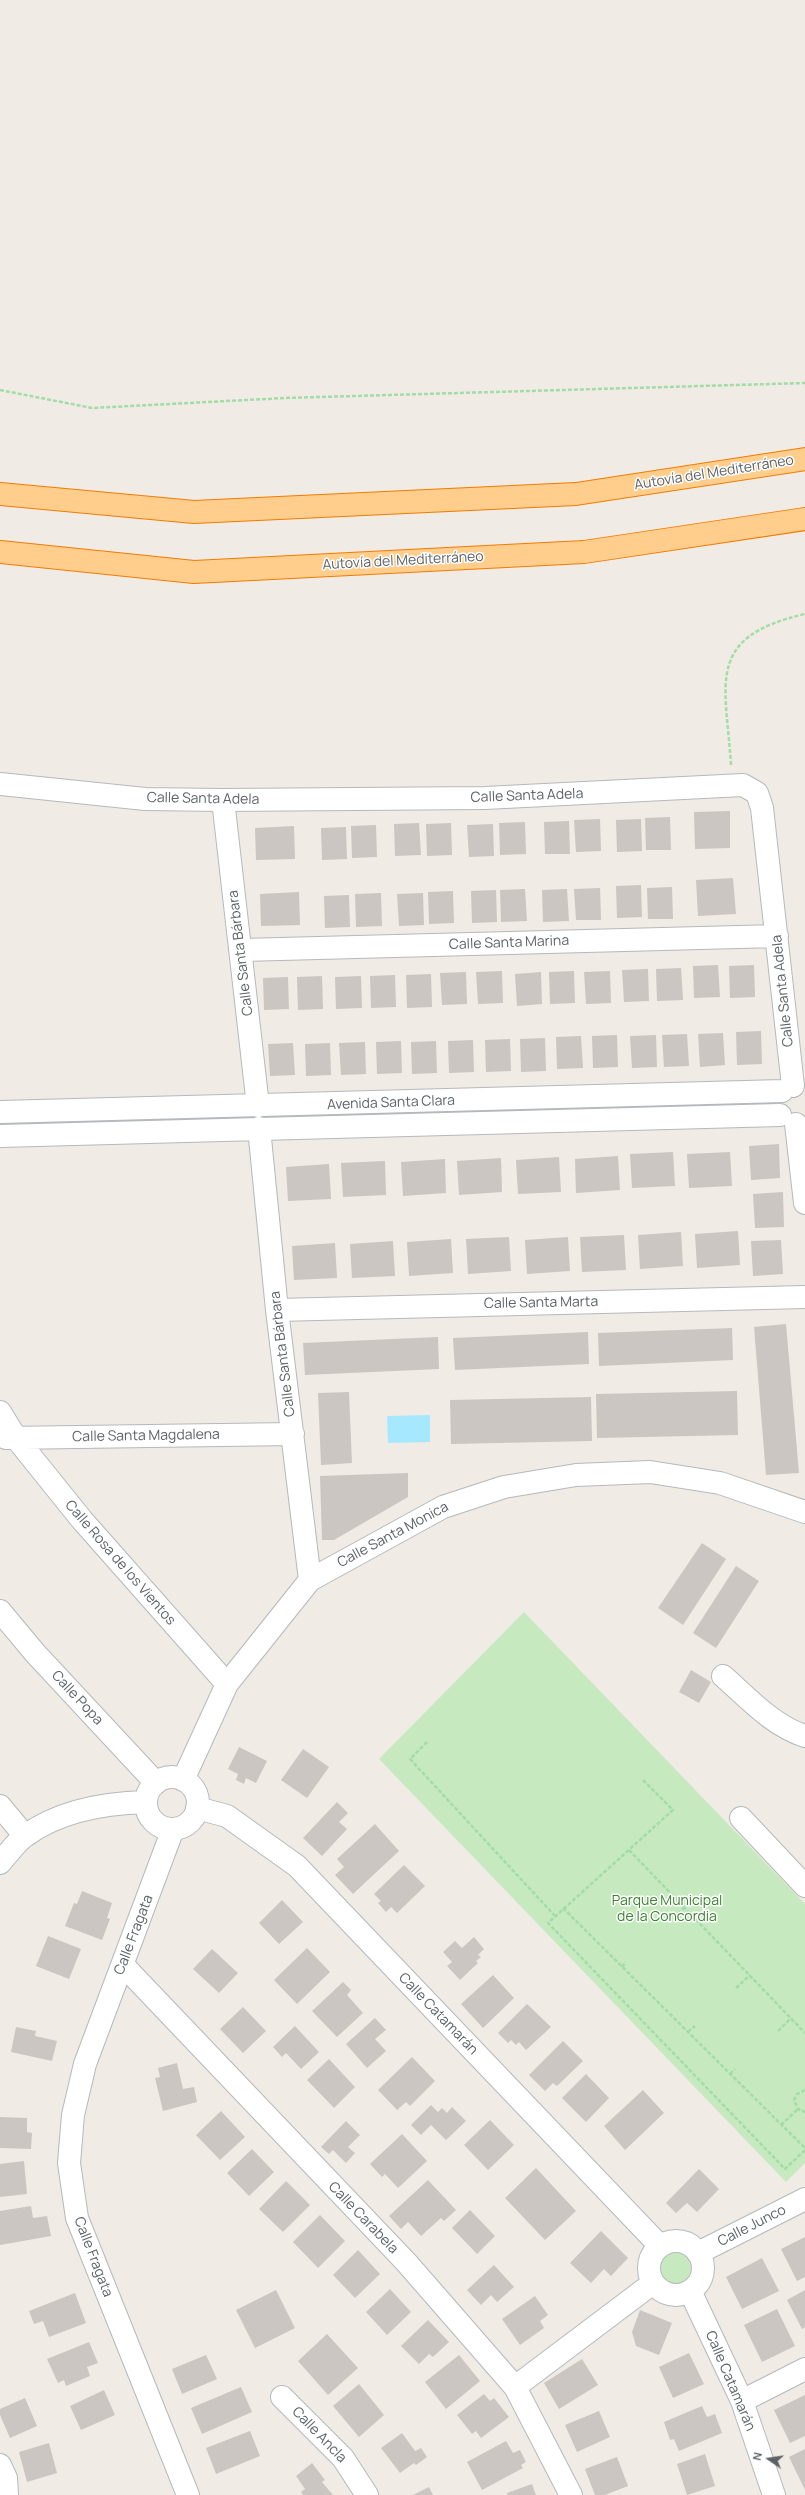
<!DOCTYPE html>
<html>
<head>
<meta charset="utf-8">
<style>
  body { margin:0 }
  #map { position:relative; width:805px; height:2495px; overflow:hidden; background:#f0ebe4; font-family:Manrope,sans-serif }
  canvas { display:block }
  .north { position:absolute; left:749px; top:2439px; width:40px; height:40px; -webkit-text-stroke:3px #fff; paint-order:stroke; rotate:283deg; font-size:11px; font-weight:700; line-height:16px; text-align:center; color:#5c6266 }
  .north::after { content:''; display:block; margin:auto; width:14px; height:18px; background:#5c6266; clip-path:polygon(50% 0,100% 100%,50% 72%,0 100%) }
</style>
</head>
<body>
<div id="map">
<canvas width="805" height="2495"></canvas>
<div class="north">N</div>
</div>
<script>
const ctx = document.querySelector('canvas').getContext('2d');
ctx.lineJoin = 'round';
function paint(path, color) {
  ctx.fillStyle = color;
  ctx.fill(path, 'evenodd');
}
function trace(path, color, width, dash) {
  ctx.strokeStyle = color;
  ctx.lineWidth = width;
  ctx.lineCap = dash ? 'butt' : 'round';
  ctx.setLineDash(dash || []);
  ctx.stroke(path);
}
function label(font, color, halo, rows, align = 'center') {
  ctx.font = font + ' Manrope,sans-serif';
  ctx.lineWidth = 3;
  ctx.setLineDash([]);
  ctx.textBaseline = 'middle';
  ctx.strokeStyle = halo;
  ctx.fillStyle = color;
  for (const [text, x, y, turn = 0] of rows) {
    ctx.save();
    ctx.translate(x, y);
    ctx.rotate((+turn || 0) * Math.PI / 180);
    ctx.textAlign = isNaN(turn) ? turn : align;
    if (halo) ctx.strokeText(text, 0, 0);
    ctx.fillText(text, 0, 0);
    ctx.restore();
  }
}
const green = new Path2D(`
  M524,1612L805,1904V2163L786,2182L379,1759Z
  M659 2268a17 17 0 1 1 34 0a17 17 0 1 1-34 0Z`);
const water = new Path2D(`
  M430,1415V1442L388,1443L387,1416Z`);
const building = new Path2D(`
  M730,811V848L695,849L694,812Z
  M670,817L671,850H646L645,818Z
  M600,819L601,851L576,852L574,820Z
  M641,819L642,851L617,852L616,820Z
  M569,821L570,854H545L544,822Z
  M525,822L526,854L500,855L499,823Z
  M419,823L421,855L395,856L394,824Z
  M451,823L452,855L427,856L426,824Z
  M493,824L494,856L469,857L467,825Z
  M376,825L377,857L352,858L351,826Z
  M294,826L295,859L256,860L255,828Z
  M346,827L347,859L322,860L321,828Z
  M733,878L736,914L698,916L696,880Z
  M641,885L642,917L617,918L616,886Z
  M672,887L673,919H648L647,888Z
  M600,888L601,920H576L574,889Z
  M525,889L527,921L501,922L500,890Z
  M567,889L569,921L543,922L542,890Z
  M496,890L497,922L472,923L471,891Z
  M453,891L454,923L429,924L428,892Z
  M299,892L300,925L261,926L260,894Z
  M381,893L382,926L356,927L355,894Z
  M423,893L424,925L399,926L397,894Z
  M349,895L350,927L325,928L324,896Z
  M718,965L720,997L694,998L693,966Z
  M754,965L755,997L730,998L729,966Z
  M681,968L683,1000L657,1001L656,969Z
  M648,969L649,1001L624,1002L622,970Z
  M502,971L503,1003L478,1004L476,972Z
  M574,971L575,1003L550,1004L549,972Z
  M610,971L611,1003L586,1004L584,972Z
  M466,972L467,1004L442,1005L440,973Z
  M541,972L542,1004L517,1006L515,974Z
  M431,974L432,1007L407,1008L406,975Z
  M395,975L396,1007L371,1008L370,976Z
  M322,976L323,1009L298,1010L297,977Z
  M361,976L362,1008L336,1009L335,977Z
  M288,977L289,1009L264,1010L263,978Z
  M761,1031L762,1064L737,1065L736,1032Z
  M723,1033L725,1065L700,1067L698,1034Z
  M687,1034L689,1066L664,1067L662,1035Z
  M617,1035L618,1067L593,1068L592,1036Z
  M656,1035L657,1067L632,1068L630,1036Z
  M581,1036L583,1068L557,1069L556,1037Z
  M545,1038L546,1071L521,1072L520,1039Z
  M510,1039L511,1071L486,1072L485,1040Z
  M473,1040L474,1072L449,1073L448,1041Z
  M401,1041L402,1073L377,1074L376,1042Z
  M436,1041L437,1073L412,1074L411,1042Z
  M365,1042L366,1074L341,1075L339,1043Z
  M293,1043L295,1075L270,1076L268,1044Z
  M330,1043L331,1075L306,1076L305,1044Z
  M779,1144L780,1178L751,1180L749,1146Z
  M673,1152L675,1186L632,1188L630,1154Z
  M730,1152L732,1186L689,1188L687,1154Z
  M618,1156L620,1190L576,1193L575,1159Z
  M559,1157L561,1192L518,1194L516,1160Z
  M501,1158L502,1192L459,1195L457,1161Z
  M445,1159L446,1193L403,1196L401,1162Z
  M385,1161L386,1195L343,1197L341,1163Z
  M329,1164L331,1199L288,1201L286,1167Z
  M783,1192L784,1227L755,1228L753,1194Z
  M738,1231L740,1265L697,1268L695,1234Z
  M681,1232L683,1266L640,1269L638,1235Z
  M624,1235L626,1270L582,1272L580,1237Z
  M509,1237L511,1271L468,1274L466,1239Z
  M568,1237L570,1271L527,1274L525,1240Z
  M451,1239L453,1273L409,1276L407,1242Z
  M781,1240L783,1274L753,1276L751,1241Z
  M393,1241L395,1276L352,1278L350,1244Z
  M335,1243L337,1278L294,1280L292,1246Z
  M786,1324L799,1473L766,1475L754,1327Z
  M732,1328L733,1360L599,1366L598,1333Z
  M588,1332L589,1364L455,1370L453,1338Z
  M438,1337L439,1369L305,1375L303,1343Z
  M737,1391L738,1435L597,1438L596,1394Z
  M349,1392L352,1463L321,1465L318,1393Z
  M591,1397L592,1441L451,1444L450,1400Z
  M408,1473V1497L334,1540H322L320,1476Z
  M702,1543L726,1559L683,1625L658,1608Z
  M736,1566L759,1581L716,1648L693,1633Z
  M691,1670L711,1682L699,1703L679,1692Z
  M239,1747L267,1761L256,1783L246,1778L244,1784L236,1780L238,1774L228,1769Z
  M303,1749L329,1767L307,1798L281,1780Z
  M337,1802L348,1813L339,1822L347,1829L322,1856L303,1838Z
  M375,1824L399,1851L353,1894L335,1875L344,1867L337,1859Z
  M404,1865L425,1886L397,1913L391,1907L386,1912L378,1903L381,1901L374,1894Z
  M82,1891L112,1903L107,1918L110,1919L102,1940L65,1926L74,1903L77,1904Z
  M282,1900L303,1922L279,1944L259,1923Z
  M48,1936L81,1949L69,1979L36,1966Z
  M474,1937L484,1949L478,1955L481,1957L476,1961L478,1963L460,1980L447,1966L452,1962L443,1952L455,1941L462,1948Z
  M307,1948L330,1972L297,2004L274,1980Z
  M212,1949L238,1973L219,1993L193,1969Z
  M493,1975L514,1998L483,2028L461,2004Z
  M343,1982L351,1990L347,1995L363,2013L337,2037L312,2011Z
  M527,2004L551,2027L526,2050L519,2042L516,2045L511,2040L508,2043L498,2033Z
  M243,2007L266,2031L243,2053L220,2029Z
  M375,2018L386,2030L375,2039L386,2051L367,2068L346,2044Z
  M295,2026L319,2052L301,2069L286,2053L282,2057L273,2047Z
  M16,2027L36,2031L35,2036L57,2041L52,2061L11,2052Z
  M563,2041L583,2061L557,2086L553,2083L545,2091L529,2075Z
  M412,2057L435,2081L410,2106L406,2102L397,2110L378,2090Z
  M329,2059L355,2087L334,2108L307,2080Z
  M177,2063L183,2089L194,2087L197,2102L163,2111L155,2078L160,2077L158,2068Z
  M586,2074L609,2098L586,2122L562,2098Z
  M643,2090L664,2113L625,2150L604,2126Z
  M431,2105L438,2112L442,2108L447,2113L452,2107L466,2121L446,2140L431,2125L421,2135L411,2125Z
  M221,2111L245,2137L220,2160L196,2135Z
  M0,2117L27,2118V2132L32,2133L31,2149L0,2148Z
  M490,2120L514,2145L488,2170L464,2145Z
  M346,2121L360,2135L348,2147L355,2153L346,2163L333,2150L329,2154L321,2147Z
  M402,2134L427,2161L398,2188L385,2174L382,2177L370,2164Z
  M252,2149L274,2172L249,2196L227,2173Z
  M24,2161L27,2194L0,2197V2164Z
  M536,2168L576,2211L545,2240L505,2198Z
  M699,2169L719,2189L697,2212L687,2203L676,2213L666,2203Z
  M428,2180L456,2210L444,2221L441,2218L421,2236L408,2222L401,2229L389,2216Z
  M286,2181L310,2205L283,2232L259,2209Z
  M31,2206L33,2218L47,2216L51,2236L0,2245V2211Z
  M470,2210L495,2236L477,2254L452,2228Z
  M320,2215L345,2241L318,2268L293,2242Z
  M601,2231L628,2258L611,2276L604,2269L591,2283L570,2263Z
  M805,2237V2277L797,2281L781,2249Z
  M358,2250L380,2274L355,2298L333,2275Z
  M762,2258L779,2291L742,2309L726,2277Z
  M494,2265L514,2287L497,2302L491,2295L481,2305L467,2290Z
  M390,2289L411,2312L387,2335L366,2312Z
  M276,2290L295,2328L255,2348L236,2310Z
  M805,2290V2327L802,2329L787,2300Z
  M75,2293L86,2323L49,2337L43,2321L34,2324L29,2311Z
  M535,2296L548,2315L540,2321L544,2328L520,2345L502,2319Z
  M777,2309L795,2346L762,2362L744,2325Z
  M640,2310L672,2323L659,2355L636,2346L632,2332Z
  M428,2320L449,2342L433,2357L429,2354L419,2364L401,2346Z
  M327,2334L358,2368L328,2395L298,2361Z
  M89,2342L98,2363L87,2367L90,2376L66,2386L64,2380L58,2383L47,2359Z
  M689,2353L704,2384L673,2398L659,2367Z
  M206,2355L217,2379L182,2394L172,2369Z
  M459,2355L480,2381L446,2409L425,2382Z
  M582,2359L598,2385L559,2409L544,2383Z
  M359,2384L384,2415L359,2437L333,2406Z
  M241,2387L252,2412L202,2434L191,2408Z
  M104,2390L115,2415L81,2430L70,2406Z
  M484,2394L490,2401L494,2398L509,2417L481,2438L476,2431L472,2434L457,2415Z
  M805,2395V2436L790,2443L774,2410Z
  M25,2398L37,2426L10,2438L0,2415V2409Z
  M702,2406L707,2417L715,2414L722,2433L679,2451L674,2439L670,2440L664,2422Z
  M599,2411L610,2437L577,2452L565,2425Z
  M250,2431L260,2456L216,2474L206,2448Z
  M402,2433L415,2451L421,2448L427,2457L416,2465L414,2463L400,2473L381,2448Z
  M506,2441L513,2453L520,2450L526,2462L521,2465L523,2468L482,2490L467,2462Z
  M49,2443L57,2473L27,2482L19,2452Z
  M805,2449V2490L789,2457Z
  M705,2454L715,2486L687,2495L677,2464Z
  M617,2457L628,2486L605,2495H595L585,2469Z
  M312,2463L325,2480L322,2482L333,2495H303L301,2492L305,2489L296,2476Z
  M532,2484L536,2495H508L507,2493Z
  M429,2487L433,2495H413Z`);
const path = new Path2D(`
  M0,390L92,408L285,398L805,383
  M731,765C726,683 704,637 805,614
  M427,1742L410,1759L555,1916
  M643,1780L673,1810L548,1923L785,2169L805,2150
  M629,1850L805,2033
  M563,1908L805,2148
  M678,1914L685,1907
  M622,1967L626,1962
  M736,1988L750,1975
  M778,2031L791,2018
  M688,2032L695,2026
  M730,2074L735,2069
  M805,2090L797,2094L794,2100L798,2109L805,2112
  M781,2125L798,2109`);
const minor = new Path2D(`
  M0,784L145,799L223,800L485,798L743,785L757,793L762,808L793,1086
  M223,800L258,1106
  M242,950L777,936
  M0,1112L782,1091
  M796,1124L805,1203
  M259,1128L277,1310L310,1580
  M0,1136L780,1115
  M277,1310L805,1297
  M0,1412L16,1438L82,1520L227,1684
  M6,1438L293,1434
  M0,1611L35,1653L156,1783
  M723,1676C748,1698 773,1726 805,1736
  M146 1803a26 26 0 1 1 52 0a26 26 0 1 1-52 0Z
  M183,1780L227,1684L310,1580L443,1507L504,1487L576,1475L650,1472L720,1483L805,1512
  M0,1806L25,1836
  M197,1808L227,1816L297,1866L660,2246
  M741,1818L805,1886
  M173,1829L85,2064L73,2115L69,2163L77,2218L188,2495
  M0,1863C8,1854 16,1842 25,1836C59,1811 106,1803 146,1802
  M123,1965L406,2262L515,2387L571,2495
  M649 2268a27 27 0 1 1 54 0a27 27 0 1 1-54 0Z
  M698,2253L805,2199
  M690,2291L742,2401L774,2495
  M515,2387L653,2283
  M282,2397L343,2458L367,2495
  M742,2401L805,2369
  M0,2465L6,2478L7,2495`);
const highway = new Path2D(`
  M0,494L194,512L576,494L805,459
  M0,552L194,572L584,552L805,519`);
const streetNames = [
  ["Autovía del Mediterráneo",714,473,-9],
  ["Autovía del Mediterráneo",403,561,-3],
  ["Calle Santa Adela",527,796,-2],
  ["Calle Santa Adela",203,799,1],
  ["Calle Santa Marina",509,943,-2],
  ["Calle Santa Bárbara",241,953,-97],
  ["Calle Santa Adela",783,991,-96],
  ["Avenida Santa Clara",391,1103,-2],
  ["Calle Santa Marta",541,1303,-1],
  ["Calle Santa Bárbara",283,1354,-97],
  ["Calle Santa Magdalena",146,1436,-1],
  ["Calle Santa Monica",393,1535,-28],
  ["Calle Rosa de los Vientos",120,1563,49],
  ["Calle Popa",77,1698,47],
  ["Calle Fragata",134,1935,-69],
  ["Calle Catamarán",438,2014,46],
  ["Calle Carabela",363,2218,46],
  ["Calle Junco",752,2226,-27],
  ["Calle Fragata",93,2257,69],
  ["Calle Catamarán",730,2381,67],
  ["Calle Ancla",319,2435,46]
];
const parkNames = [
  ["Parque Municipal",667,1901],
  ["de la Concordia",667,1917]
];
paint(green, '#c7e9bf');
paint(water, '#a5e8ff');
paint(building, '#cbc6c1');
trace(minor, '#b5b9bc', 24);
trace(highway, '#f47b00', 24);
trace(path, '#a2dca6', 2.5, [4, 2]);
trace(minor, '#fff', 22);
trace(highway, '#ffcd8c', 22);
label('14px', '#5c6266', '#fff', streetNames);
label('14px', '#3a822f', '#fff', parkNames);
</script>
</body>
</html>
